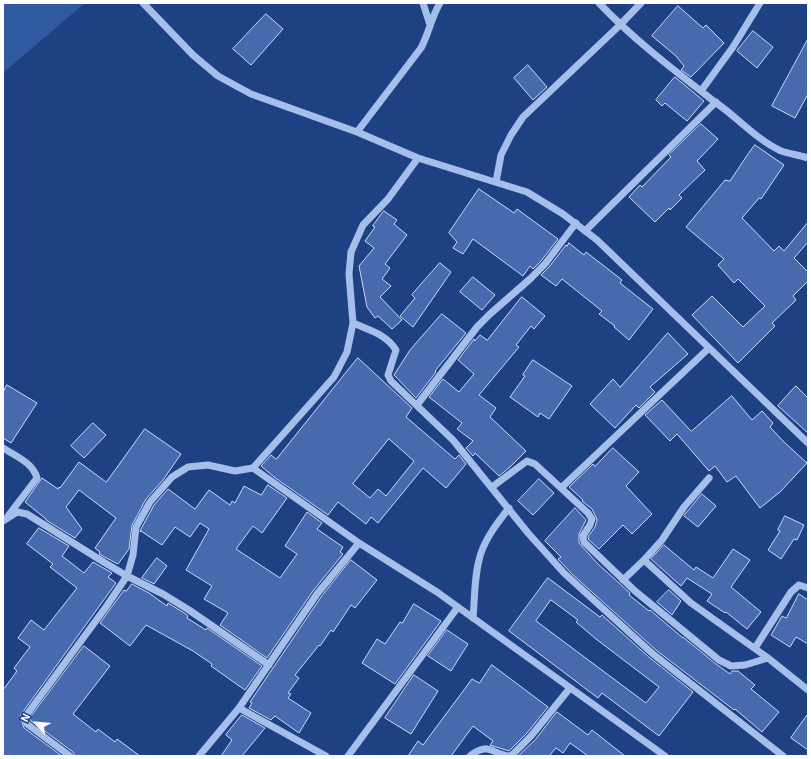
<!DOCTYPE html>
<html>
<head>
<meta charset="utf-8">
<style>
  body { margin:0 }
  #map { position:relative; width:811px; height:759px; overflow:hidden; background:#1e4184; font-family:"IBM Plex Sans",sans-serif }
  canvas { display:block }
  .frame { position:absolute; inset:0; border:4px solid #fff; pointer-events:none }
  .north { position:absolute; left:16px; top:703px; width:40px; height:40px; -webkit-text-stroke:3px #1e4184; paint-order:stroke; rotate:297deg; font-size:11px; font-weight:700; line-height:16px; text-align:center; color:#fff }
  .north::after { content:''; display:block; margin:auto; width:14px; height:18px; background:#fff; clip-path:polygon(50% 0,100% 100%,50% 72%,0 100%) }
</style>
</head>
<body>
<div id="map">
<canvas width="811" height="759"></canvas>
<div class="frame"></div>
<div class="north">N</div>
</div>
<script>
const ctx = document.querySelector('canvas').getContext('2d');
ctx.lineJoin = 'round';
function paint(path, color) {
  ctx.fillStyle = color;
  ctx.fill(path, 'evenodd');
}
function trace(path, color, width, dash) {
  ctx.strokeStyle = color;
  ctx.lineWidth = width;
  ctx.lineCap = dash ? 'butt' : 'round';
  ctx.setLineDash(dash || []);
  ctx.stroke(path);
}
const green = new Path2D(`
  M3,3H85L3,73Z`);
const building = new Path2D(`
  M678,6L703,28L706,25L724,43L691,77L681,70L684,66L676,56L652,36Z
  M266,14L283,29L251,65L233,49Z
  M753,31L773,47L757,68L737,51Z
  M808,39V94L795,118L772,106Z
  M528,65L547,87L533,100L514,78Z
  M675,77L704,101L687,121L665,103L662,106L656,100Z
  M701,124L718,139L697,161L705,170L679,195L682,198L670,210L669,208L655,222L629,197L640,185L642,187L671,157L669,155Z
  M755,145L784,165L761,199L759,198L742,218L774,251L779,246L784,251L808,222V242L794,258L808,272V281L793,296L796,300L772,323L775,326L738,363L692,315L712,296L743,327L765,306L738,279L734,283L718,265L724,259L686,227L725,180L730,181L748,154Z
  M479,189L514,213L517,209L558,239L541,261L533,269L530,266L523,276L473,239L463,254L453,248L457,242L449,233Z
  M384,211L397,220L394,224L407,235L385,264L390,268L382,279L391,286L380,297L402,320L392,329L378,316L375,318L367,307L359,266L374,248L365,241L375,227L373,226Z
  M569,243L584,255L586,252L622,280L620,283L653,309L629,340L614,327L615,326L599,314L602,311L562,279L556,286L541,275L549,267L566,245L567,246Z
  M440,263L451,272L413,327L400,316L415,298L412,295Z
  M473,277L495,295L482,310L460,292Z
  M522,297L545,316L534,329L531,326L516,345L519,347L479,395L496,408L490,417L526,451L510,467L499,476L475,453L473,456L466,448L473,441L457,429L462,423L429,397L443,379L459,392L474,374L458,360L474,339L475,341L480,335L487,340Z
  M442,314L466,333L435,371L436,372L416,398L394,375L410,350Z
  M668,333L688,354L650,387L655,392L639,408L636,405L615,428L590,404L613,379L620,387Z
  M358,358L412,408L406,417L455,459L459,455L466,464L446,488L423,468L378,523L371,517L366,524L338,502L328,515L274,477L261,466L271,455L276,459ZM389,439L414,461L386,496L378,489L370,498L353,484Z
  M533,360L572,386L549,419L540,413L538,417L510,397L525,376L523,375Z
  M7,385L37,403L11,443L3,438V393Z
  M796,386L808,398V433L778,406Z
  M732,396L752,420L762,411L773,423L770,427L784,442L807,463L780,492L760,508L736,476L727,482L715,466L709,471L677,434L670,441L645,415L662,400L691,431Z
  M93,423L106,435L84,458L71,446Z
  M145,429L181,454L163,480L146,499L132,525L129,549L118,564L99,554L100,552L95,548L116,518L79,490L66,507L82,529L75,538L46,520V519L25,502L42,478L58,489L59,487L60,488L79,462L106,482Z
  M613,448L639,472L626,486L652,514L632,534L623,525L599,549L589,540L588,537L595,527L597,520L596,517L592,509L582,501L583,500L569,487L593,464L595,466Z
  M539,479L554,493L533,515L518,501Z
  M268,485L287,498L262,533L253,526L236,549L280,578L297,554L285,546L307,512L322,523L317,529L343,547L340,552L343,554L313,591L267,658L220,625L228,613L204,599L212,586L186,570L209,529L200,523L190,537L175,527L162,545L141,531L140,532L141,529L154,505L168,489L195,509L209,490L230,505L232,501L235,503L244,486L261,495Z
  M702,494L716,506L698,527L684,516Z
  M575,508L586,520L579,534V543L598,564L630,593L629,595L649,611L650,610L683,638V637L716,664L730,674L732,671H738L755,685L751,689L779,712L762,732L735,709L734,710L656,650L572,574L558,559L561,557L545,541Z
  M785,516L804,525L797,540L794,539L781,559L768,550L780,531L778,530Z
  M39,528L69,546L62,556L84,573L93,562L112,573L108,577L116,583L20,716L24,728L62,756H3V690L17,671L14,668L30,647L18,638L31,620L44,630L77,588L50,567L53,564L27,544Z
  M664,545L694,570L696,567L713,578L733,549L750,560L731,587L761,612L747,629L726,612L725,613L707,601L712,594L687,578L681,586L651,559Z
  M157,558L167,566L154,584L142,578Z
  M351,560L377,580L355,608L351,605L333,632L331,630L320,646L319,645L295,675L299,678L288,693L291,694L288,698L311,713L299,733L275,716L271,720L249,708L252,703L250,702L321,597Z
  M548,578L600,617L602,615L650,658L693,692L659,736L602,693L598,698L509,631ZM551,600L578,620L576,622L596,639L659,687L646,703L536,621Z
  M132,584L149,593L167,606L168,603L186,614L188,616L187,618L206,630L207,628L262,666L245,690L211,666L212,664L193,651L146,625L130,646L100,623L124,590L126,591Z
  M669,590L681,601L672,615L657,602Z
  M799,594L808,600V644L796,637L790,647L771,635L782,616L786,618Z
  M414,604L441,621L395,684L362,663L377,639L385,644L400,622L402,623Z
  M447,630L468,644L451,671L428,656Z
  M84,646L110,666L73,714L96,732L98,729L115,742L117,739L140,756H75L73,752L31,721L30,718Z
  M492,665L548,707L527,733L509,751L490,745L493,741L473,726L451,756H408L418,741L423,745L472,679L479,683Z
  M414,675L438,691L411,734L385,718Z
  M557,712L588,735L592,730L625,756H588L570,743L563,753L556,748L549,756H518L535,740Z
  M808,714V750L791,738Z
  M242,715L265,728L242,756H221L232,740L226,735Z`);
const minor = new Path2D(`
  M143,3L193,55L218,76L251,94L357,132L418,158L527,192L563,214L597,240L808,443
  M423,3L430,25
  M599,3C634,40 675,71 715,102C737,117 757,140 781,151C790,154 799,155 808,158
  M701,91L733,47L760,3
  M357,132L421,48C429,33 431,18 440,3
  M496,182L501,155L511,135L523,117L620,25L641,3
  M585,231L716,102
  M353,323C369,330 386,334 396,350L388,375L391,381L453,440L528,533L564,573L653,654L783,756
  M417,405L477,327L490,314L530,279L545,264L576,223
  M3,448C16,456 33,463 37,478L8,516
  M253,468L359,543L437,592L665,756
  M492,487L527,461L535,464L588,513L592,519L590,525L583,536L584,542L635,591L719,660L731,666L745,665L768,658
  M561,488L709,348
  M3,521L17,512L27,514L102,561L127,576L163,594L189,610L269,665
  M644,560L691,603L768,658L808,690
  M623,580L644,560L662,540L684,507L709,478
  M473,618C475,597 474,574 481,553C487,536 498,522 509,508
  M755,648L791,592L799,585L808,588
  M239,708L326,756
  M70,756L31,727L27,724L25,717L106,607L127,576L133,555L136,527L150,502L172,477L188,467L208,465L235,471L253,468L334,377L347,352L353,323L349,274L351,252L363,225L388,199L418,158
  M199,756L239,708L317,594L359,543
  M348,756L458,607
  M470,756C488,741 492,754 509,756
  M511,756L531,736L570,688`);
paint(green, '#3159a2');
paint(building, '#466aad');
trace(building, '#cadaf8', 1);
trace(minor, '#a5beea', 7);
</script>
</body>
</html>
